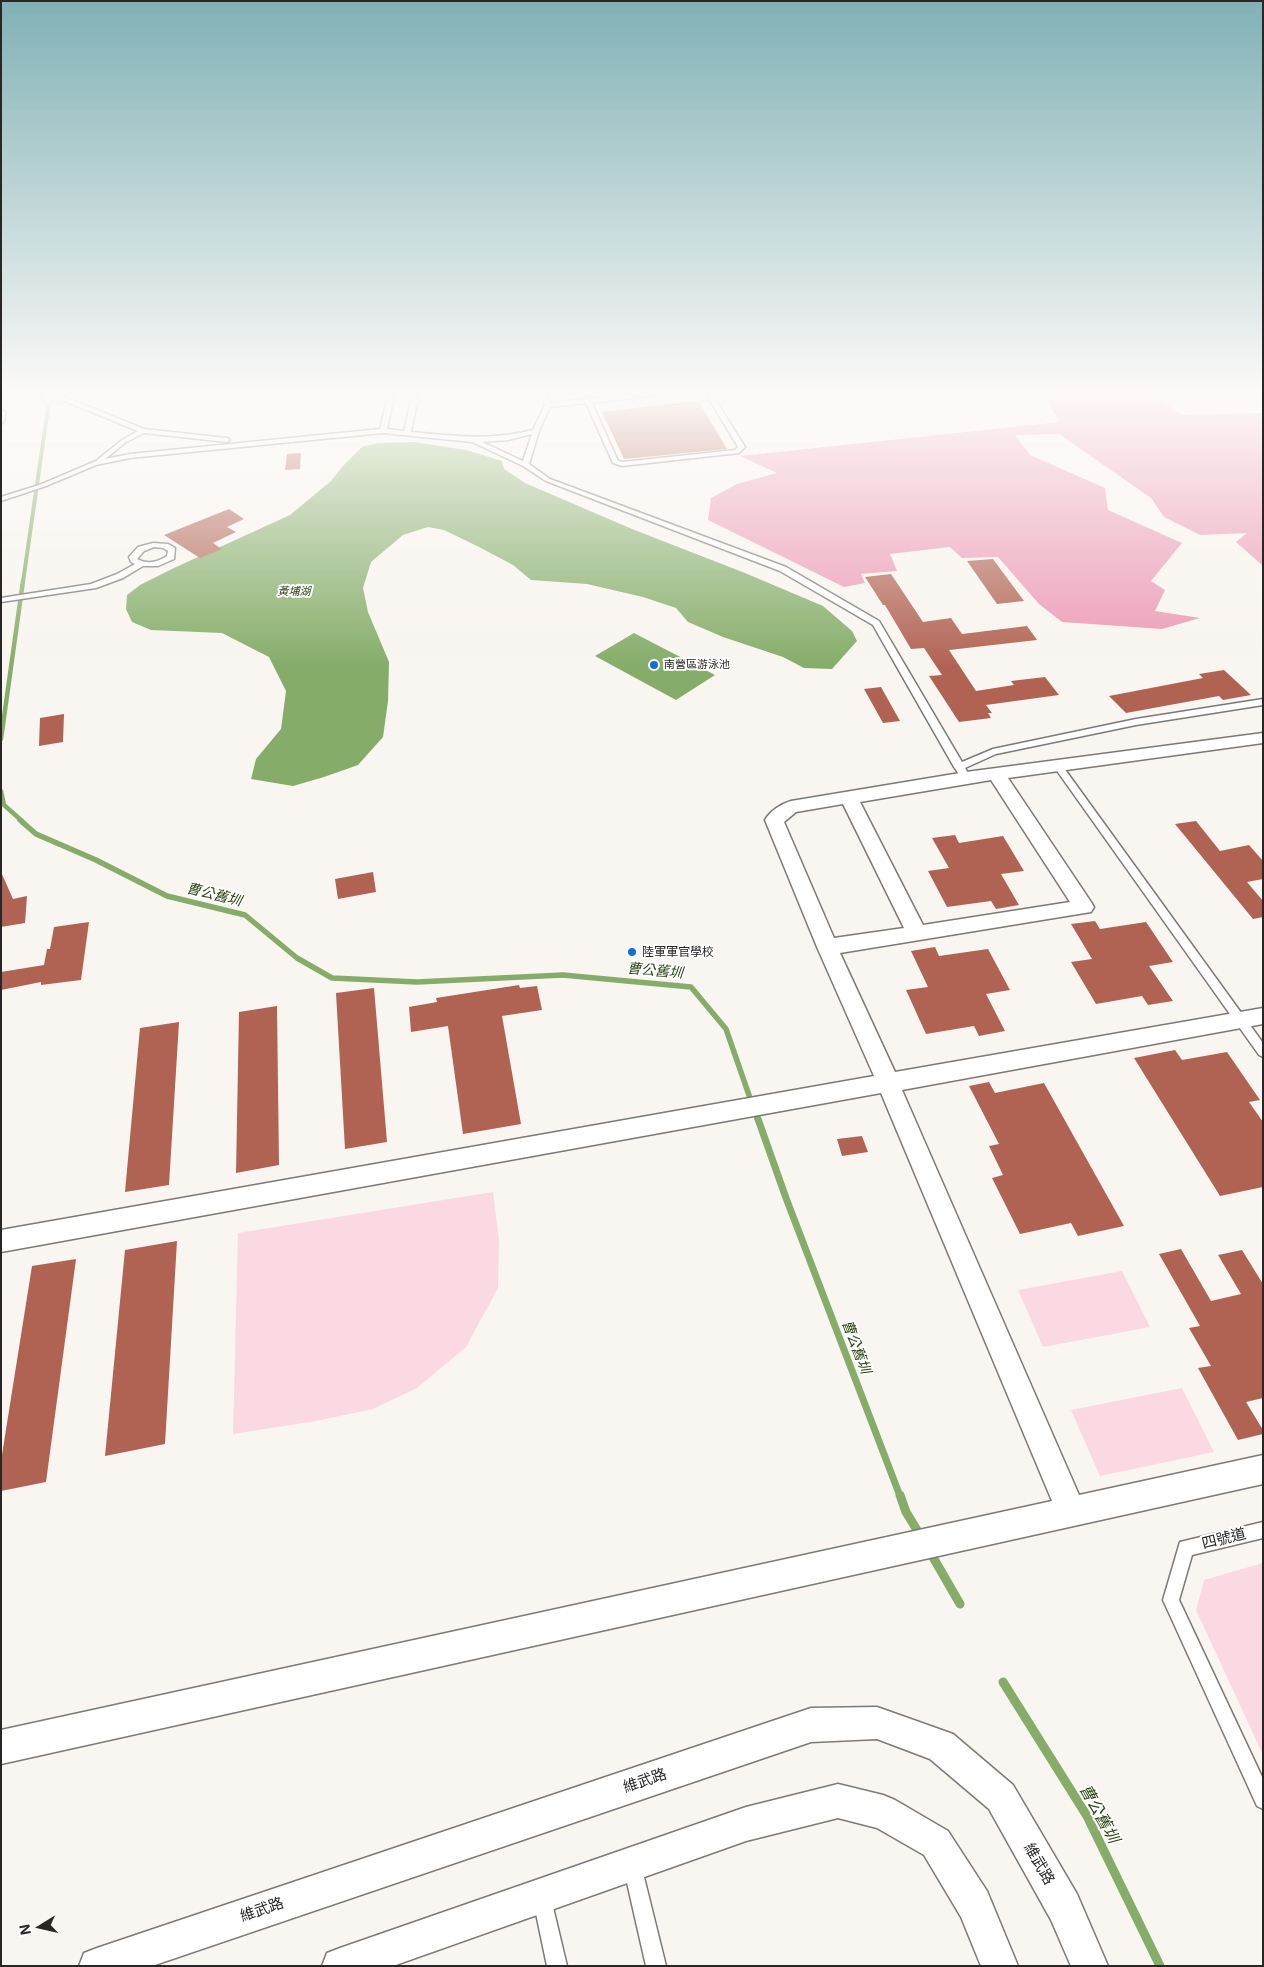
<!DOCTYPE html>
<html>
<head>
<meta charset="utf-8">
<style>
  body { margin:0 }
  #map { position:relative; width:1264px; height:1967px; overflow:hidden; background:#f9f5f0; font-family:Inter,sans-serif }
  canvas { display:block }
  .frame { position:absolute; inset:0; border:2px solid #282725; pointer-events:none }
  .north { position:absolute; left:15px; top:1902px; width:50px; height:50px; -webkit-text-stroke:4px #fff; paint-order:stroke; rotate:260deg; font-size:14px; font-weight:700; line-height:20px; text-align:center; color:#282725 }
  .north::after { content:''; display:block; margin:auto; width:18px; height:22px; background:#282725; clip-path:polygon(50% 0,100% 100%,50% 72%,0 100%) }
</style>
</head>
<body>
<div id="map">
<canvas width="1264" height="1967"></canvas>
<div class="frame"></div>
<div class="north">N</div>
</div>
<script>
const ctx = document.querySelector('canvas').getContext('2d');
ctx.lineJoin = 'round';
function paint(path, color) {
  ctx.fillStyle = color;
  ctx.fill(path, 'evenodd');
}
function trace(path, color, width, dash) {
  ctx.strokeStyle = color;
  ctx.lineWidth = width;
  ctx.lineCap = dash ? 'butt' : 'round';
  ctx.setLineDash(dash || []);
  ctx.stroke(path);
}
function label(font, color, halo, rows, align = 'center') {
  ctx.font = font + ' Inter,"Noto Sans TC",sans-serif';
  ctx.lineWidth = 4;
  ctx.setLineDash([]);
  ctx.textBaseline = 'middle';
  ctx.strokeStyle = halo;
  ctx.fillStyle = color;
  for (const [text, x, y, turn = 0] of rows) {
    ctx.save();
    ctx.translate(x, y);
    ctx.rotate((+turn || 0) * Math.PI / 180);
    ctx.textAlign = isNaN(turn) ? turn : align;
    if (halo) ctx.strokeText(text, 0, 0);
    ctx.fillText(text, 0, 0);
    ctx.restore();
  }
}
const green = new Path2D(`
  M493,1192L499,1241L498,1288L466,1347L417,1388L373,1409L316,1421L233,1434L238,1233Z
  M1122,1271L1150,1327L1043,1347L1018,1290Z
  M1182,1388L1214,1452L1100,1476L1071,1410Z
  M1263,1563V1755L1196,1610L1204,1580Z`);
const forest = new Path2D(`
  M1040,391H1144L1160,398L1182,415L1263,413V566L1236,542L1247,533L1200,535L1164,517L1151,498L1059,434L1015,435L1030,455L1105,488L1108,510L1182,543L1151,581L1165,590L1155,611L1200,618L1162,629L1062,622L1039,604L998,557L962,558L950,547L890,554L897,571L861,574L865,583L844,587L708,520L711,498L737,484L777,473L740,456L1060,422Z`);
const water = new Path2D(`
  M414,442L466,450L502,461L504,469L525,483L632,529L745,573L823,606L852,631L857,641L832,669L804,668L783,657L723,637L688,622L676,608L643,597L587,584L531,580L513,565L477,546L444,530L428,527L403,535L371,562L363,588L368,612L389,662L388,701L383,737L358,765L324,777L293,786L251,779L256,759L281,729L286,691L269,657L222,633L151,630L132,622L126,609L127,595L140,585L174,568L290,515L331,481L342,467L362,447L378,443Z
  M634,633L715,675L676,700L595,656Z`);
const streamFar4 = new Path2D(`
  M23,582L48,408L40,394`);
const streamFar3 = new Path2D(`
  M1,739L23,581
  M1,791L4,805L22,821`);
const streamFar2 = new Path2D(`
  M20,820L36,834L96,860L167,896L245,915L297,958L332,978L417,982L563,975L691,987L726,1029L758,1121`);
const streamFar1 = new Path2D(`
  M758,1119L786,1198L900,1496`);
const stream = new Path2D(`
  M900,1495L906,1512L920,1535
  M930,1552L960,1604
  M1003,1682L1087,1816L1160,1966`);
const building = new Path2D(`
  M681,402H699L727,449L624,459L602,412Z
  M301,453L300,469L285,470L287,454Z
  M229,509L244,519L227,527L236,532L213,543L222,549L200,558L164,535Z
  M993,559L1024,601L997,604L967,561Z
  M891,574L923,622L951,618L962,634L1027,626L1037,640L949,650L976,691L1014,685L1011,681L1045,677L1059,695L986,705L992,713H988L991,718L959,722L929,676L942,675L924,648L911,649L885,605H883L865,577Z
  M1224,670L1251,695L1223,700L1219,696L1126,713L1109,696L1203,678L1199,674Z
  M881,687L900,721L883,723L864,689Z
  M64,714L63,742L39,746L40,718Z
  M1196,821L1220,851L1249,845L1263,861V879L1247,882L1263,901V917L1253,919L1175,824Z
  M955,835L959,843L1003,836L1024,871L1001,874L1019,905L996,909L991,901L947,907L928,871L949,868L932,838Z
  M1,872L13,899L27,896L25,923L1,927Z
  M373,872L376,892L338,899L335,879Z
  M1095,921L1100,929L1146,922L1173,962L1149,966L1173,1001L1148,1005L1142,996L1096,1004L1071,962L1092,959L1071,924Z
  M89,922L81,980L41,985V982L1,990V972L44,965L47,949H50L54,927Z
  M935,947L939,956L988,949L1010,990L986,994L1005,1031L979,1036L974,1026L926,1034L906,990L928,987L911,951Z
  M519,985L520,988L537,986L542,1010L502,1016L521,1124L463,1134L448,1026L411,1032L409,1007L437,1002L436,998Z
  M374,988L387,1142L345,1149L336,993Z
  M277,1006L279,1165L236,1173L239,1012Z
  M179,1022L169,1185L125,1192L140,1028Z
  M1175,1050L1182,1060L1227,1052L1260,1100L1249,1102L1263,1122V1187L1220,1196L1134,1058Z
  M989,1082L995,1093L1044,1083L1124,1226L1078,1236L1071,1223L1020,1234L992,1178L1003,1175L989,1146L999,1144L969,1086Z
  M862,1136L868,1152L842,1156L837,1139Z
  M177,1241L165,1444L105,1456L125,1250Z
  M1181,1249L1211,1301L1241,1294L1218,1255L1242,1250L1263,1284V1398L1246,1402L1263,1430V1434L1238,1440L1198,1368L1211,1366L1189,1328L1200,1326L1159,1254Z
  M76,1259L46,1482L1,1491V1461L32,1266Z`);
const lane = new Path2D(`
  M40,391H50L144,429L227,438L230,440L227,442L144,433L126,442L105,459L130,454L380,429L389,391H395L387,429L404,431L413,391H419L411,432C456,436 489,441 533,430L545,405L540,391H546L550,403L666,391H692L592,403L618,461L622,462L735,450L738,447L704,391H710L745,447L739,453L622,466L613,463L586,403L550,407L539,431L529,464L550,479L786,567L879,621L962,762L993,749L1136,719L1263,699V705L1136,725L996,754L965,768L971,778L966,781L963,780L954,767L873,625L780,571L546,481L523,466L472,442L383,433L130,458L96,465L46,486L1,501V497L42,484L96,461L122,440L138,431ZM532,434L523,461L482,442L508,440Z
  M1,409L6,412L4,422L1,424Z
  M153,543L168,544L175,548L174,559L158,566H143L123,578L96,588L1,602V598L91,584L117,574L135,564L131,562L129,557L138,547ZM154,547L163,548L168,551L167,556C158,562 148,565 137,559L144,551Z
  M1058,763L1061,764L1263,1043V1057L1259,1055L1055,768V764Z
  M1263,1522V1538L1192,1555L1179,1600L1263,1779V1809L1257,1806L1163,1600L1180,1542Z
  M632,1856L639,1858L641,1865L666,1966H646L623,1865L625,1858Z
  M542,1890L549,1892L551,1899L567,1966H547L533,1899L535,1892Z`);
const street = new Path2D(`
  M1263,733V743L1008,778L1091,902L1094,907L1091,912L840,953L895,1072L1263,1008V1024L902,1090L1079,1495L1263,1455V1484L1,1764V1730L1052,1501L881,1093L1,1252V1230L874,1076L817,947L765,820C770,811 781,804 791,801L966,772ZM991,780L1070,902L923,925L860,802ZM843,804L904,928L834,938L784,822L796,812Z
  M877,1707L953,1734L1013,1785L1077,1894L1108,1966H1071L1051,1920L989,1809L930,1759L877,1739L811,1742L152,1966H79L84,1953L97,1948L811,1708Z
  M838,1784L883,1795L895,1800L948,1831L987,1891L1018,1966H981L961,1917L924,1855L877,1828L838,1818L746,1841L393,1966H322L327,1953L340,1948L746,1807Z`);
const markers = [
  [654,665,5,"#186ed8"],
  [632,952,5,"#186ed8"]
];
const farWaternames = [
  ["黃埔湖",294,592]
];
const farPoinames = [
  ["南營區游泳池",664,665]
];
const poiNames = [
  ["陸軍軍官學校",642,952]
];
const waterNames = [
  ["曹公舊圳",214,895,14],
  ["曹公舊圳",655,971,5],
  ["曹公舊圳",856,1347,69]
];
const nearStreetnames = [
  ["四號道",1224,1539,-14],
  ["維武路",645,1781,-19],
  ["維武路",1039,1864,60],
  ["維武路",262,1910,-19]
];
const nearWaternames = [
  ["曹公舊圳",1099,1814,61]
];
paint(green, '#fbd9e3');
paint(forest, '#ec99b5');
paint(water, '#85ad69');
trace(streamFar4, '#85ad69', 4);
trace(streamFar3, '#85ad69', 4.5);
trace(streamFar2, '#85ad69', 5.5);
trace(streamFar1, '#85ad69', 7);
trace(stream, '#85ad69', 9);
paint(building, '#b16353');
trace(lane, '#7d7975', 3);
trace(street, '#7d7975', 3);
paint(lane, '#fff');
paint(street, '#fff');
const sky = ctx.createLinearGradient(0, 0, 0, 667);
sky.addColorStop(0, '#80b1b5');
sky.addColorStop(0.59, '#fcfaf8');
sky.addColorStop(1, '#fcfaf800');
ctx.fillStyle = sky;
ctx.fillRect(0, 0, 1264, 667);
for (const [x, y, r, color] of markers) {
  const dot = new Path2D();
  dot.arc(x, y, r, 0, 2 * Math.PI);
  ctx.fillStyle = color;
  ctx.fill(dot);
  trace(dot, '#fff', 2);
}
label('italic 11px', '#2a4515', '#fff', farWaternames);
label('11px', '#282725', '#fff', farPoinames, 'left');
label('12px', '#282725', '#fff', poiNames, 'left');
label('italic 14px', '#2a4515', '#fff', waterNames);
label('15px', '#282725', '#fff', nearStreetnames);
label('italic 16px', '#2a4515', '#fff', nearWaternames);
</script>
</body>
</html>
